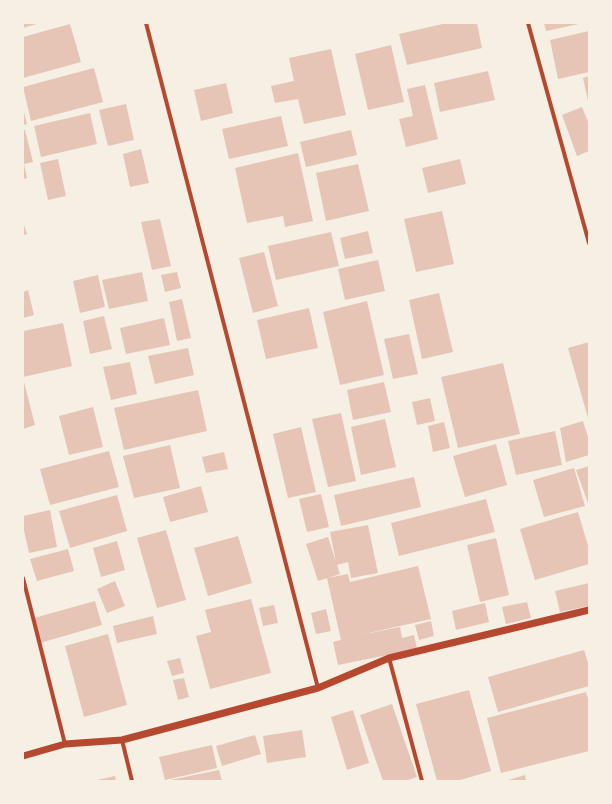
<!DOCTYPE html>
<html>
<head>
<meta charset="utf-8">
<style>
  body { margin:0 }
  #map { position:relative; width:612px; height:804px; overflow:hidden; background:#f6efe4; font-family:Signika,sans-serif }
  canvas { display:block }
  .frame { position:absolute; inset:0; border:24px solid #f6efe4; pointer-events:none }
</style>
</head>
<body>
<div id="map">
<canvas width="612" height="804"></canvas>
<div class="frame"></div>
</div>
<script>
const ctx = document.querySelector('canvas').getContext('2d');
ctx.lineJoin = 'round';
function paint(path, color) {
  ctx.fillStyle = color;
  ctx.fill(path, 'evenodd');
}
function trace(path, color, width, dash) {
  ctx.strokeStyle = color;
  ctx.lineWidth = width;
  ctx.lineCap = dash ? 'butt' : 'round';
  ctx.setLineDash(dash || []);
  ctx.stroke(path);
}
const building = new Path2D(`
  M23,23H40L23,28Z
  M447,23H477L482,48L407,65L399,34Z
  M544,23H579V24L546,31Z
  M70,24L81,62L23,78V37Z
  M589,31V72L558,79L550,40Z
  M391,45L404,102L368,110L355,54Z
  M331,49L346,115L304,124L298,99L275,103L271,86L294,81L289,58Z
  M94,68L103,102L31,121L23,87Z
  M488,71L495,100L440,112L434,83Z
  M589,76V101H588L583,78Z
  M226,83L233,113L201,121L194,90Z
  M425,85L438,139L406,147L399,119L413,116L407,89Z
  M126,104L134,140L108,146L99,110Z
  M582,107L589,124V151L577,156L562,115Z
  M23,108L27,124L23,125Z
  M90,113L97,144L41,157L34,126Z
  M281,116L288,146L229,159L222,129Z
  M23,130H25L33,162L24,164L27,178L23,179Z
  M351,130L357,155L306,167L300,142Z
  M141,149L149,183L130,187L123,154Z
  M298,153L313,221L285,227L283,216L247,223L235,168Z
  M58,159L66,196L48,200L40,163Z
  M460,159L466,184L428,193L422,168Z
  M358,164L369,211L326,221L316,173Z
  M442,211L454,264L416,272L404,219Z
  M160,219L171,266L152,270L141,222Z
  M23,222L27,234L23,235Z
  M368,231L373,253L345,259L340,238Z
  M331,232L339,266L276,280L268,246Z
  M264,252L278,306L253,313L239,258Z
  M378,260L385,291L345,300L338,269Z
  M142,272L148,301L109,309L102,280Z
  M177,272L181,288L165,292L161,275Z
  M98,275L105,307L80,313L73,281Z
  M28,290L34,315L23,318V292Z
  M439,293L453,352L422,359L409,300Z
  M182,299L191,338L177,341L169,302Z
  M367,301L384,375L340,385L323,312Z
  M309,308L318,348L266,359L257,320Z
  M104,316L112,349L90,354L83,321Z
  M164,318L170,345L126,354L120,328Z
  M63,323L72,366L23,377V331Z
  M409,334L418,374L393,379L384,339Z
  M589,342V418H588L568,348Z
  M188,348L194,375L155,384L148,356Z
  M130,362L137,394L111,400L103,367Z
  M503,363L520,434L458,448L441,377Z
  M24,382L35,425L23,429V383Z
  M384,382L391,412L353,420L347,390Z
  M198,390L207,431L124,450L114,408Z
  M430,398L435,421L417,425L412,402Z
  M93,407L103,447L69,455L59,416Z
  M341,413L356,481L328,487L312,419Z
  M385,419L396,467L361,475L351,427Z
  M583,421L589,440V455L566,462L560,428Z
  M444,422L450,448L433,452L428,426Z
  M301,427L316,492L288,498L273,434Z
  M555,431L562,465L516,475L508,441Z
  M496,444L507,485L465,497L453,456Z
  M170,445L180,488L134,498L123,456Z
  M109,451L119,487L50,505L40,469Z
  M224,452L228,469L206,473L202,457Z
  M589,466V503H588L576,470Z
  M574,468L585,506L544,517L533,480Z
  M414,477L421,507L341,526L334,495Z
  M201,486L208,512L170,522L163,497Z
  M321,494L329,527L307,532L299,499Z
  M117,495L127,531L70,548L59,511Z
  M486,499L495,532L399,556L391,523Z
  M50,510L57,547L29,553L23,526V516Z
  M578,512L589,549V564L535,580L520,529Z
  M368,525L378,573L351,578L348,562L337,565L340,574L318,581L306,544L328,537L336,562L330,532Z
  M166,530L186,600L157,608L137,538Z
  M238,536L252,583L208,596L194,548Z
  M496,538L509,595L480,602L467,545Z
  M117,541L125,570L101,577L93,548Z
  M68,549L74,571L37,581L30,559Z
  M418,566L431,619L360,635L400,627L402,638L414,635L417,649L338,665L333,642L341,640L327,578L348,574L350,582Z
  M115,581L125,606L107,613L97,589Z
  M589,583V606L560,612L555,591Z
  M251,599L271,673L210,689L196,636L211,632L205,610Z
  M95,601L102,625L40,643L34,618Z
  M527,602L531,618L506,624L502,607Z
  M485,603L489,622L456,630L452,611Z
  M274,605L278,623L263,626L259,608Z
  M326,609L331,631L316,634L311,613Z
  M153,616L157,634L117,643L113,626Z
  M431,621L434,636L419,640L415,625Z
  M108,634L127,705L84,717L65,646Z
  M584,650L589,666V686L498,712L488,677Z
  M180,658L184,673L172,676L167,661Z
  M184,678L189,697L178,700L173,680Z
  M469,690L491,771L457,781H437L416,704Z
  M586,692L589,702V751L501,773L487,718Z
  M392,704L417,777L405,781H383L360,715Z
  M353,710L369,763L347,770L331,717Z
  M302,730L306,757L267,763L263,736Z
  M255,735L261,754L222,766L216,746Z
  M212,745L217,768L165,780L159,757Z
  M219,770L222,781H170V780Z
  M525,775L526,781H505Z
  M115,776L116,781H97V780Z`);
const minor = new Path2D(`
  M146,23L318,688
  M528,23L589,243
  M23,578L65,744
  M389,658L422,781
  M122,740L132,781`);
const tertiary = new Path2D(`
  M23,756L65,744L122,740L318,688L389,658L589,610`);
paint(building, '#e6c5b7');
trace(minor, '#b5482f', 4);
trace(tertiary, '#b5482f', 7);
</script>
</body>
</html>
